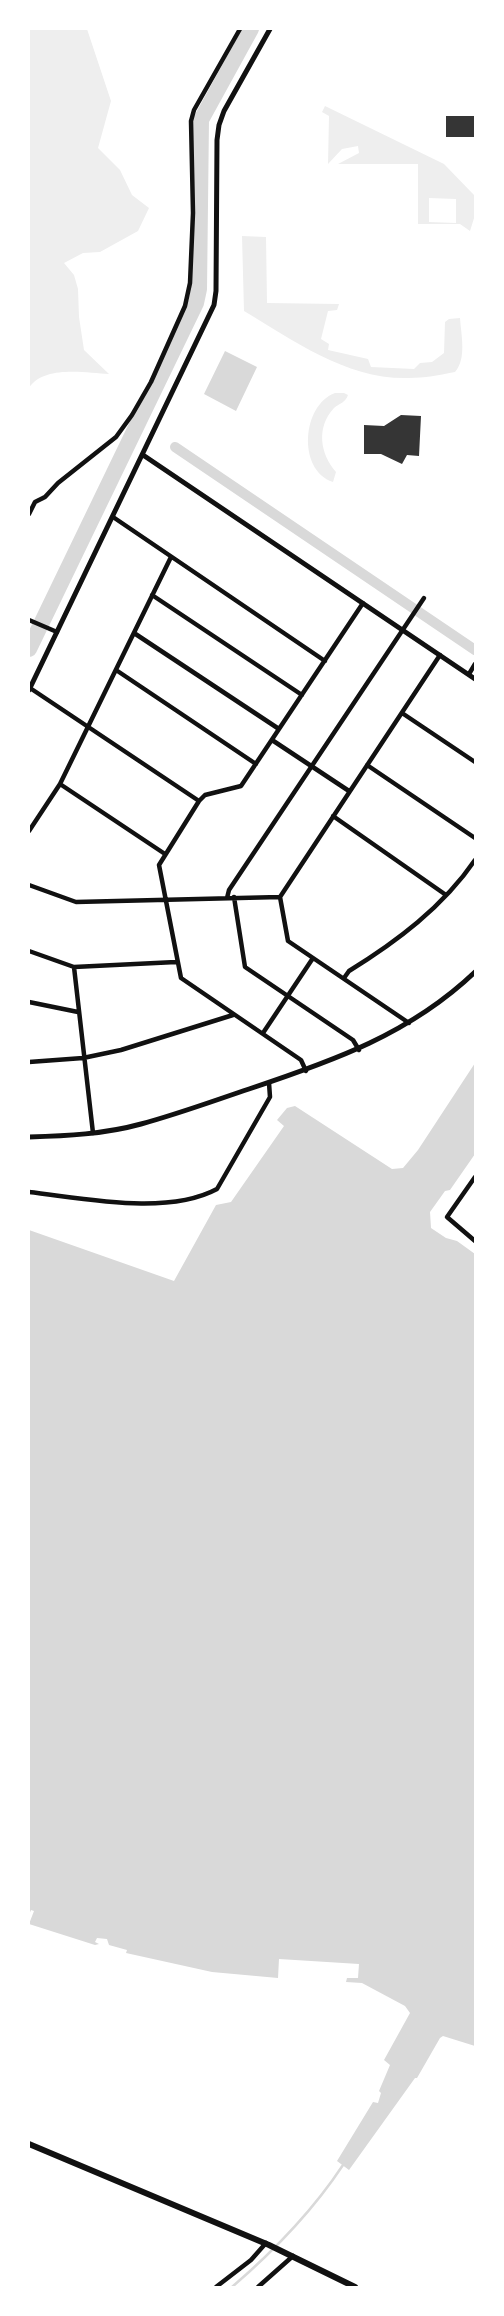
<!DOCTYPE html>
<html>
<head>
<meta charset="utf-8">
<style>
  body { margin:0 }
  #map { position:relative; width:504px; height:2316px; overflow:hidden; background:#fff; font-family:"Nunito Sans",sans-serif }
  canvas { display:block }
  .frame { position:absolute; inset:0; border:30px solid #fff; pointer-events:none }
</style>
</head>
<body>
<div id="map">
<canvas width="504" height="2316"></canvas>
<div class="frame"></div>
</div>
<script>
const ctx = document.querySelector('canvas').getContext('2d');
ctx.lineJoin = 'round';
function paint(path, color) {
  ctx.fillStyle = color;
  ctx.fill(path, 'evenodd');
}
function trace(path, color, width, dash) {
  ctx.strokeStyle = color;
  ctx.lineWidth = width;
  ctx.lineCap = dash ? 'butt' : 'round';
  ctx.setLineDash(dash || []);
  ctx.stroke(path);
}
const green = new Path2D(`
  M29,29H87L111,101L98,148L120,170L132,195L149,208L138,231L100,252L83,253L64,263L74,275L78,289L79,317L84,350L109,374C85,373 44,365 29,388Z
  M325,106L444,164L475,196V215L470,231L460,224H418V164H338L359,153L358,146L342,149L328,164L329,116L322,112ZM429,198L456,199V223L429,222Z
  M242,236L266,237L267,303L339,304L337,310L328,311L321,339L329,344L328,350L368,359L371,367L414,369L420,363L432,362L444,353L445,322L449,319L460,318C461,334 467,359 455,372C440,375 424,378 409,378C348,380 294,341 244,311Z
  M335,393H344L348,395C345,403 340,403 334,408C316,427 320,454 336,472L333,482C297,470 302,405 335,393Z`);
const water = new Path2D(`
  M225,351L257,367L236,411L204,394Z
  M475,1063V1154L450,1190L445,1191L430,1212L431,1228L446,1238L457,1241L475,1254V2046L443,2036L440,2038L417,2078H415L349,2170L337,2161L373,2102L378,2103L381,2093L379,2091L390,2065L384,2060L410,2013L405,2006L362,1983L346,1982L347,1978H358L359,1964L279,1959L278,1978L212,1972L126,1953L127,1950L109,1945L107,1939L97,1938L95,1942L99,1944L95,1945L29,1924L34,1911L31,1910L29,1915V1230L174,1281L216,1205L231,1202L284,1126L277,1120L287,1108L295,1106L392,1169L403,1168L418,1150Z`);
const stream = new Path2D(`
  M232,2287C275,2250 312,2212 343,2165`);
const canal = new Path2D(`
  M175,447L475,650`);
const river = new Path2D(`
  M29,649L196,303L199,289L201,120L251,29`);
const building = new Path2D(`
  M446,116H474V137H446Z
  M401,415L421,416L419,456L407,455L402,464L381,454H364V425L384,426Z`);
const minor = new Path2D(`
  M29,514L35,502L45,497L58,483L116,437L132,415L151,382L185,306L190,283L193,213L191,121L194,110L240,29
  M113,517L325,661
  M152,595L302,695
  M29,620L57,632
  M134,633L279,729
  M116,670L256,764
  M469,674L475,664
  M30,688L199,801
  M402,713L475,762
  M272,740L349,791
  M367,765L475,838
  M60,784L165,854
  M333,816L446,895
  M29,831L60,784L171,557
  M29,885L76,902L280,897
  M234,897L245,967L353,1040L359,1050
  M227,898L229,890L424,598
  M29,951L74,967L176,962
  M74,967L93,1133
  M344,978L349,971C396,942 443,907 475,860
  M29,1002L78,1012
  M409,1023L288,941L280,897L440,655
  M263,1033L313,958
  M29,1062L83,1058L121,1050L233,1015
  M306,1071L301,1060L181,978L159,865L199,801L205,795L241,786L363,603
  M475,1177L447,1217L475,1241
  M29,1192C83,1198 167,1216 217,1189L270,1097L269,1083
  M216,2287L251,2260L266,2243
  M258,2287L293,2256`);
const tertiary = new Path2D(`
  M143,455L475,679
  M29,690L214,305L216,291L217,140L219,125L224,111L270,29
  M29,1137C66,1136 105,1134 141,1124C178,1114 213,1101 249,1089C333,1061 410,1034 475,972`);
const primary = new Path2D(`
  M29,2144L269,2245L355,2287`);
paint(green, '#eee');
paint(water, '#d9d9d9');
trace(stream, '#d9d9d9', 2.5);
trace(canal, '#d9d9d9', 10);
trace(river, '#d9d9d9', 16);
paint(building, '#353535');
trace(minor, '#111', 4.5);
trace(tertiary, '#111', 5);
trace(primary, '#111', 6);
</script>
</body>
</html>
